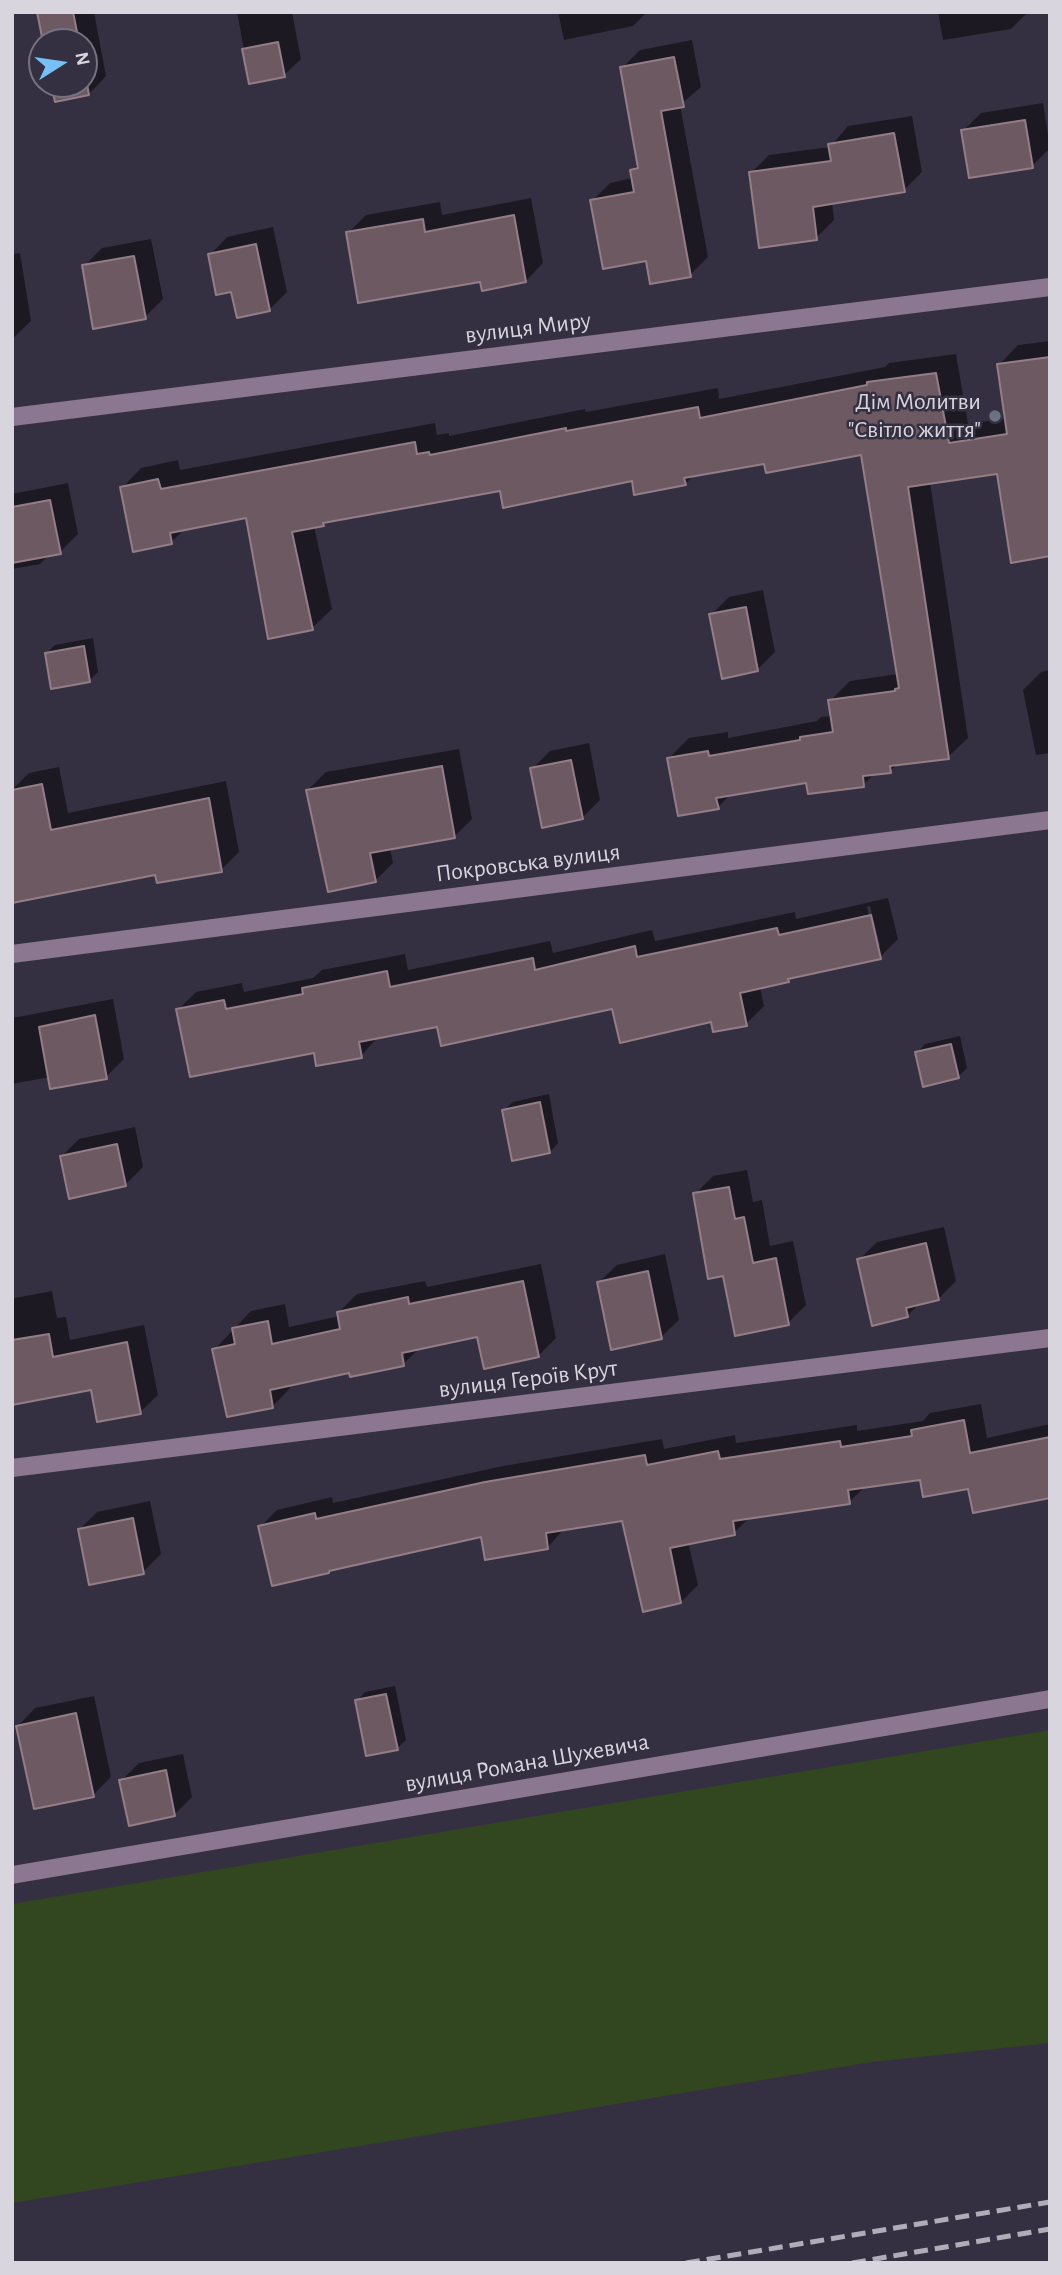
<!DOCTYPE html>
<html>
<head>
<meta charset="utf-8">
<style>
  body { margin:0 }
  #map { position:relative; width:1062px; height:2275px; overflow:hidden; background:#353041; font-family:"Alegreya Sans",sans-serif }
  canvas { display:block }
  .frame { position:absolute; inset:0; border:14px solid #d8d5df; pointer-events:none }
  .north { position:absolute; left:28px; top:28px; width:70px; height:70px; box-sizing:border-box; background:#353041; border:2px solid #767280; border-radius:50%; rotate:78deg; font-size:19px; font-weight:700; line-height:28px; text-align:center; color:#d8d5df }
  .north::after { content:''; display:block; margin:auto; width:24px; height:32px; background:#76c0f7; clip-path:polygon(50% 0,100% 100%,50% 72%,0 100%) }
</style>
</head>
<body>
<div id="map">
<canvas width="1062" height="2275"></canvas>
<div class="frame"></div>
<div class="north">N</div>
</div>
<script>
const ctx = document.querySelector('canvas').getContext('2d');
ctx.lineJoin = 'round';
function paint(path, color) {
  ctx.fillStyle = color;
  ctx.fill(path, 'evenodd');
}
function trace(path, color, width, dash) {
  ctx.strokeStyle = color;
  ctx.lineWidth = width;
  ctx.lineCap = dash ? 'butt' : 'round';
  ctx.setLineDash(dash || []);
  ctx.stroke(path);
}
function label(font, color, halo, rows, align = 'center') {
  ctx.font = font + ' "Alegreya Sans",sans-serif';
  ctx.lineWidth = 5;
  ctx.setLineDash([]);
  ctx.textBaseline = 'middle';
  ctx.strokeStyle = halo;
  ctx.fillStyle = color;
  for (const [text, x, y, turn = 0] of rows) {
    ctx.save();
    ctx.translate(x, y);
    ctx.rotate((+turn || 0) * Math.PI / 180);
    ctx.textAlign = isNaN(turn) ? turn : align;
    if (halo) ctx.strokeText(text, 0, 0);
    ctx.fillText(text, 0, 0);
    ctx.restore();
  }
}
const green = new Path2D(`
  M1050,1730V2043L872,2062L12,2203V1904Z`);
const shadow = new Path2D(`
  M39,12H94L106,76L89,94L53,84H84V42H45Z
  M237,12H292L301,59L284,75L250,82Z
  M558,12H647L633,26L564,40Z
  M938,12H1028L1011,29L943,40Z
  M692,40L701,87L680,105L708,257L690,275L648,259L592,201L610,183L633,178L632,170L639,163L622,68L640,50Z
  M1043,103L1050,148L1032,166L963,131L981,113Z
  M912,116L922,172L904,190L832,202L834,220L816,238L751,173L769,155L830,147L848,126Z
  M531,198L543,263L526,281L482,280L348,233L366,215L440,202L442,215Z
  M273,227L287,292L269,310L233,290L210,255L227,237Z
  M151,239L163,299L145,317L84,266L102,248Z
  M20,253L31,321L12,339V254Z
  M1050,341V555L999,472L930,482L968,738L948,757L898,764L890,771L875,773L863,785L807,781L732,793L718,807L669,758L689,738L728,732V738L817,721L821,717L832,716L830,701L850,681L898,674L863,453L765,462L695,474L685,484L633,479L501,488L326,520L323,524L314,526L332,609L312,628L247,516L186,528L171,542L122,488L141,468L178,460L180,470L435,423L437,435L449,433V436L585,409L586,412L718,388L719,399L885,367L889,363L956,354L968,424L1007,418L999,365L1018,345Z
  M68,483L78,534L60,552L50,554L40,564L12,569V494Z
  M763,590L775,652L758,669L711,615L729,597Z
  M93,638L98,672L90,680L46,654L55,645Z
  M1050,670V753L1036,755L1023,690L1041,672Z
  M589,743L600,800L582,818L532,769L550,751Z
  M459,749L472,819L454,837L390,848L393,863L375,881L308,790L326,772Z
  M59,767L68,813L226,781L239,852L221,870L157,873L12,901V790L29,773Z
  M888,898L898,939L880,957L792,976L788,981L760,987L764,1006L746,1024L613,1007L438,1025L378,1037L361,1056L315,1051L178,1010L196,992L242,983L244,992L313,978L322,970L405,954L408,970L550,941L553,953L652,930L655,941L795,912L796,919ZM870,906L880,946H876L867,907Z
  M113,999L124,1059L106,1077H50L12,1084V1018Z
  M960,1036L967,1068L958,1077L917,1053L925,1044Z
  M549,1094L558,1143L550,1152L504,1110L513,1102Z
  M135,1127L143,1167L125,1185L61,1157L79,1139Z
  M747,1170L753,1202L762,1200L770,1246L793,1241L806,1305L788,1323L724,1274L695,1194L713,1176Z
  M944,1227L956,1281L938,1299L920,1303L907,1316L859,1260L877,1242Z
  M665,1254L679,1320L661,1337L599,1282L617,1265Z
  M541,1264L556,1338L538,1356L479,1335L420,1348L403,1364L351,1371L289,1384L290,1388L273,1406L214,1350L251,1311L285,1304L289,1327L340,1316L339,1312L357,1294L425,1281L427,1287Z
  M52,1291L57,1318L66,1317L70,1340L144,1325L158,1395L140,1412L92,1388L12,1403V1301L15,1298Z
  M981,1404L987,1438L1050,1424V1497L969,1487L921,1478L866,1486L849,1502L750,1517L734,1533L688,1542L698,1585L681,1602L623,1520L564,1529L548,1547L482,1535L260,1527L277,1510L332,1497L333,1503L503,1466L662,1439L664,1449L735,1435L736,1443L857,1425V1431L923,1421L930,1413Z
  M150,1501L161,1554L143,1572L80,1529L97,1512Z
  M395,1686L406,1740L397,1748L357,1701L365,1692Z
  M94,1696L111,1777L93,1795L18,1726L35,1708Z
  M183,1754L192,1797L175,1814L121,1781L139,1763Z`);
const building = new Path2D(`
  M37,12H73L79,42H43Z
  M278,42L285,77L249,84L242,49Z
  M674,57L684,107L661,111L691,277L650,284L646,261L603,269L590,200L634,192L630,170L638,168L620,67Z
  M84,68L89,95L55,102L51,84H84Z
  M1025,120L1033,168L969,178L961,130Z
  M894,133L905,192L813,207L817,240L759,248L749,172L831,161L828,144Z
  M514,215L526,282L482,291L480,282L358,303L346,232L423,219L425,232Z
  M256,244L270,311L237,318L231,292L216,295L208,254Z
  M134,256L146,319L93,329L82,265Z
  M1050,357V556L1011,563L997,474L908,487L949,759L890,766L891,773L863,776L864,787L808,794L806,783L716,798L719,809L678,816L667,758L708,751L709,756L800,740V737L833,732L828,700L895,691V689L899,688L861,455L766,473L764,464L684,478L686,485L634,495L632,481L503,508L500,491L323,523L324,526L292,532L313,630L268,639L246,518L170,533L172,544L133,552L120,487L158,479L161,489L415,442L417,454L429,452L430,455L566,428V431L698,407L700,418L867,385V382L936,373L949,443L1007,434L997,364Z
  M50,500L61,554L12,563V507Z
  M746,607L758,671L722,679L709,614Z
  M84,646L90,682L51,689L45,653Z
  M571,760L583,819L542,828L530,768Z
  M442,766L455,838L370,853L376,882L328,892L306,790Z
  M42,784L51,830L209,798L222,872L157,883L155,875L12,903V790Z
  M871,915L881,959L788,979L789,982L740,993L747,1026L713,1032L711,1022L620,1043L612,1009L441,1046L437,1027L359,1042L362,1058L316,1066L314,1053L190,1077L176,1009L224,1000L226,1009L303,994L302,988L387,971L390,987L533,958L535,970L635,946L637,957L777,928L779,935Z
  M95,1015L107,1079L50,1089L39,1027Z
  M951,1044L959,1078L923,1087L915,1052Z
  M540,1102L550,1153L512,1161L502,1110Z
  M117,1144L126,1186L69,1199L60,1156Z
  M729,1187L735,1219L744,1217L753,1263L776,1258L789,1325L735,1336L723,1276L708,1279L693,1193Z
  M926,1243L939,1300L906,1308L908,1317L872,1326L857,1259Z
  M648,1271L662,1339L611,1350L597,1282Z
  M523,1281L539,1357L484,1369L477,1337L402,1353L404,1366L350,1377L349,1373L270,1390L273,1408L227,1417L212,1349L235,1344L232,1328L268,1321L272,1344L340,1329L337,1312L408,1297L409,1304Z
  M49,1334L53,1357L127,1342L141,1414L97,1422L91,1390L12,1405V1340Z
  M964,1420L970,1453L1050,1437V1498L973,1513L968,1489L923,1497L920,1480L848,1490L850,1504L733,1521L735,1535L670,1548L681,1603L643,1612L622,1521L546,1533L548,1549L485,1560L481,1537L329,1571V1573L272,1586L258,1526L315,1513L316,1519L485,1482L645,1455L647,1465L718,1451L720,1459L840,1441L841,1447L912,1436L911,1430Z
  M133,1518L144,1574L89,1585L78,1529Z
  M386,1694L398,1750L366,1756L355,1700Z
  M76,1713L94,1797L34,1809L16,1726Z
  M166,1770L175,1816L129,1826L119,1780Z`);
const minor = new Path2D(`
  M12,417L1050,287
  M12,954L1050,820
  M12,1468L1050,1338
  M12,1875L1050,1699`);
const rail = new Path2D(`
  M686,2263L1050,2202
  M852,2263L1050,2229`);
const markers = [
  [995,416,7,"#6b7280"]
];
const streetNames = [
  ["вулиця Миру",528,328,-7],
  ["Покровська вулиця",528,863,-7],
  ["вулиця Героїв Крут",528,1379,-7],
  ["вулиця Романа Шухевича",527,1763,-10]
];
const poiNames = [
  ["Дім Молитви",981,402],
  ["\"Світло життя\"",981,430]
];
paint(green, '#324620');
paint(shadow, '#0007');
paint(building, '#6d5962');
trace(building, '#937d87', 2);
trace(minor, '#8c7790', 18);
trace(rail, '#b0acb8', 5, [14, 7]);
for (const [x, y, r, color] of markers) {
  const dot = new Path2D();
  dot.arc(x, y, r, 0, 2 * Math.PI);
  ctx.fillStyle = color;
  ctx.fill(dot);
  trace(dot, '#353041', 2.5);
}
label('24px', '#d8d5df', '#353041', streetNames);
label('24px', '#d8d5df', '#353041', poiNames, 'right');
</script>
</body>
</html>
